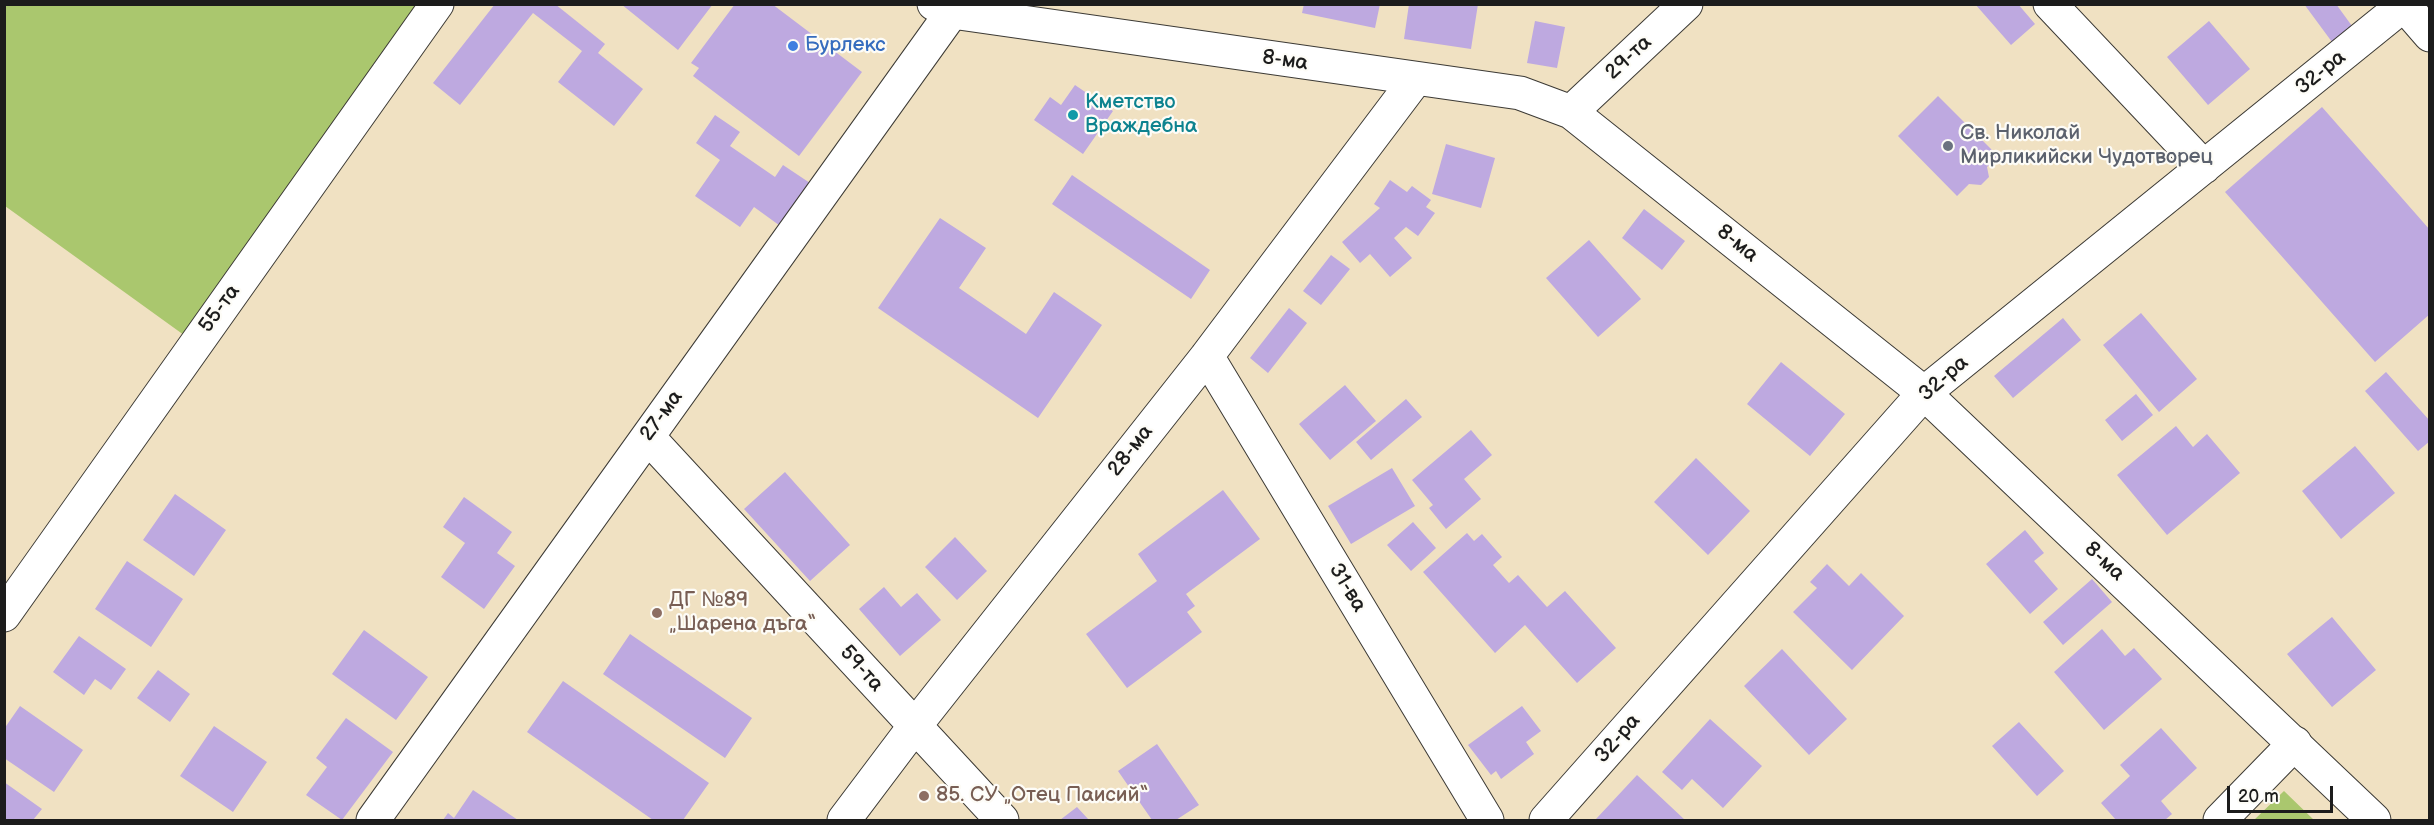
<!DOCTYPE html>
<html>
<head>
<meta charset="utf-8">
<style>
  body { margin:0 }
  #map { position:relative; width:2434px; height:825px; overflow:hidden; background:#f0e1c2; font-family:"Balsamiq Sans",sans-serif }
  canvas { display:block }
  .frame { position:absolute; inset:0; border:6px solid #1c1c1c; pointer-events:none }
  .scale { position:absolute; left:2227px; top:786px; width:106px; height:27px; box-sizing:border-box; border:3px solid #1c1c1c; border-top:0; padding-left:8px; font-size:18px; line-height:21px; white-space:nowrap; color:#1c1c1c; -webkit-text-stroke:4px #fdfcf7; paint-order:stroke }
</style>
</head>
<body>
<div id="map">
<canvas width="2434" height="825"></canvas>
<div class="frame"></div>
<div class="scale">20 m</div>
</div>
<script>
const ctx = document.querySelector('canvas').getContext('2d');
ctx.lineJoin = 'round';
function paint(path, color) {
  ctx.fillStyle = color;
  ctx.fill(path, 'evenodd');
}
function trace(path, color, width, dash) {
  ctx.strokeStyle = color;
  ctx.lineWidth = width;
  ctx.lineCap = dash ? 'butt' : 'round';
  ctx.setLineDash(dash || []);
  ctx.stroke(path);
}
function label(font, color, halo, rows, align = 'center') {
  ctx.font = font + ' "Balsamiq Sans",sans-serif';
  ctx.lineWidth = 4.5;
  ctx.setLineDash([]);
  ctx.textBaseline = 'middle';
  ctx.strokeStyle = halo;
  ctx.fillStyle = color;
  for (const [text, x, y, turn = 0] of rows) {
    ctx.save();
    ctx.translate(x, y);
    ctx.rotate((+turn || 0) * Math.PI / 180);
    ctx.textAlign = isNaN(turn) ? turn : align;
    if (halo) ctx.strokeText(text, 0, 0);
    ctx.fillText(text, 0, 0);
    ctx.restore();
  }
}
const green = new Path2D(`
  M5,5H437L195,343L5,206Z
  M2284,791L2314,820H2254Z`);
const building = new Path2D(`
  M495,4H555L605,44L598,53L643,89L614,126L558,82L582,51L533,13L460,105L433,83Z
  M621,4H713L678,50Z
  M735,4H772L862,72L799,156L693,76L699,68L691,63Z
  M1304,4H1380L1375,28L1302,13Z
  M1409,4H1478L1471,49L1404,39Z
  M1975,4H2018L2035,24L2011,45Z
  M2304,4H2336L2352,26L2332,42Z
  M1535,21L1565,27L1557,68L1527,63Z
  M2209,21L2250,69L2208,105L2167,57Z
  M1075,85L1113,111L1083,154L1034,120L1050,97L1061,105Z
  M1938,96L1998,156L1987,167L1989,177L1981,185L1969,184L1957,196L1898,136Z
  M2322,107L2430,230V314L2375,362L2225,192Z
  M715,115L740,132L730,146L775,177L783,165L813,185L783,228L754,207L740,227L695,196L720,160L696,143Z
  M1446,144L1495,158L1481,208L1432,194Z
  M1072,175L1210,270L1191,299L1052,204Z
  M1390,180L1407,192L1412,186L1431,200L1426,207L1435,213L1418,236L1406,227L1394,238L1412,258L1390,277L1370,254L1360,263L1342,242L1380,208L1374,204Z
  M1644,209L1685,241L1662,270L1622,238Z
  M940,218L986,248L959,288L1026,334L1054,292L1102,325L1038,418L878,308Z
  M1589,240L1641,299L1598,337L1546,278Z
  M1331,255L1350,269L1321,305L1303,291Z
  M1289,308L1307,323L1268,373L1250,358Z
  M2141,313L2197,379L2159,412L2103,345Z
  M2063,318L2081,340L2013,398L1994,376Z
  M1781,362L1845,414L1810,456L1747,404Z
  M2386,372L2430,421V441L2418,451L2365,391Z
  M1345,385L1376,421L1330,460L1299,424Z
  M2136,394L2153,415L2122,441L2105,420Z
  M1406,399L1422,417L1371,460L1356,442Z
  M2176,426L2193,447L2207,434L2240,473L2167,535L2117,475Z
  M1471,430L1492,455L1464,479L1481,499L1446,529L1429,508L1433,505L1412,480Z
  M2355,446L2395,493L2341,539L2302,491Z
  M1696,458L1750,511L1708,555L1654,502Z
  M1392,468L1415,506L1351,544L1328,506Z
  M785,472L850,545L810,581L744,509Z
  M1223,490L1260,539L1186,594L1195,606L1187,612L1202,632L1127,688L1086,634L1157,581L1138,554Z
  M175,494L226,530L194,576L143,540Z
  M464,497L512,532L497,553L515,566L484,609L441,577L465,543L443,527Z
  M1413,522L1436,548L1411,571L1387,545Z
  M2025,530L2044,553L2034,561L2058,589L2030,614L1986,564Z
  M1467,533L1474,541L1482,534L1502,557L1493,565L1509,583L1518,575L1547,607L1565,591L1616,648L1577,683L1525,625L1495,653L1423,572Z
  M955,537L987,571L957,600L925,567Z
  M127,561L183,599L151,647L95,609Z
  M1827,564L1849,586L1861,573L1904,616L1852,670L1793,612L1817,588L1810,582Z
  M2092,579L2112,602L2063,645L2043,622Z
  M884,587L901,607L917,593L941,620L900,656L859,609Z
  M2332,617L2376,670L2332,707L2287,654Z
  M2102,629L2125,656L2134,648L2162,679L2104,730L2054,672Z
  M364,630L428,677L396,720L332,674Z
  M630,634L752,718L725,758L603,674Z
  M79,636L126,669L111,690L95,679L84,695L53,672Z
  M1782,649L1847,719L1809,755L1744,686Z
  M158,670L190,694L170,722L137,698Z
  M563,681L709,783L683,820H653L527,732Z
  M20,706L83,750L54,792L4,758V729Z
  M1522,706L1541,731L1526,742L1534,754L1501,779L1496,771L1491,775L1468,745Z
  M346,718L393,752L342,820L306,795L327,767L316,758Z
  M1710,719L1762,766L1723,808L1692,779L1682,790L1662,772Z
  M2019,722L2064,771L2037,796L1992,746Z
  M214,726L267,762L233,812L180,776Z
  M2161,728L2197,768L2161,801L2172,814L2165,820H2116L2101,803L2130,776L2120,765Z
  M1157,744L1199,805L1176,820H1152L1118,771Z
  M1637,775L1685,820H1598L1596,819Z
  M4,782L42,809L33,820H4Z
  M473,790L518,820H443L448,813L454,818Z
  M1077,807L1089,820H1060Z`);
const street = new Path2D(`
  M2050,4L2204,167
  M2404,5L2430,35
  M1571,112L1686,4
  M1207,356L1487,820
  M648,437L1002,820
  M4,615L437,4
  M373,820L952,12
  M844,820L914,727L1207,356L1415,80
  M1546,820L1924,393L2405,4
  M2220,820L2295,743`);
const secondary = new Path2D(`
  M934,4L952,12L1520,93L1571,112L1924,393L2374,820`);
const markers = [
  [793,46,6,"#3f7fe0"],
  [1073,115,6,"#0f9aa8"],
  [1948,146,6,"#6b7280"],
  [657,613,6,"#8d6e63"],
  [924,796,6,"#8d6e63"]
];
const shopNames = [
  ["Бурлекс",805,46]
];
const streetNames = [
  ["29-та",1629,58,-43],
  ["8-ма",1285,61,8],
  ["32-ра",2321,73,-39],
  ["8-ма",1737,244,39],
  ["55-та",220,309,-54],
  ["32-ра",1944,379,-41],
  ["27-ма",662,416,-54],
  ["28-ма",1131,451,-52],
  ["8-ма",2104,562,43],
  ["31-ва",1347,588,59],
  ["59-та",861,669,48],
  ["32-ра",1618,739,-49]
];
const cultureNames = [
  ["Кметство",1085,103],
  ["Враждебна",1085,127]
];
const worshipNames = [
  ["Св. Николай",1960,134],
  ["Мирликийски Чудотворец",1960,158]
];
const educationNames = [
  ["ДГ №89",669,601],
  ["„Шарена дъга“",669,625],
  ["85. СУ „Отец Паисий“",936,796]
];
paint(green, '#aac76e');
paint(building, '#bea9e0');
trace(street, '#3c3a35', 35);
trace(secondary, '#3c3a35', 35);
trace(street, '#fff', 33);
trace(secondary, '#fff', 33);
for (const [x, y, r, color] of markers) {
  const dot = new Path2D();
  dot.arc(x, y, r, 0, 2 * Math.PI);
  ctx.fillStyle = color;
  ctx.fill(dot);
  trace(dot, '#fdfcf7', 2);
}
label('21px', '#366cbe', '#fdfcf7', shopNames, 'left');
label('21px', '#1c1c1c', '#fdfcf7', streetNames);
label('21px', '#0d838f', '#fdfcf7', cultureNames, 'left');
label('21px', '#5b616d', '#fdfcf7', worshipNames, 'left');
label('21px', '#785e54', '#fdfcf7', educationNames, 'left');
</script>
</body>
</html>
